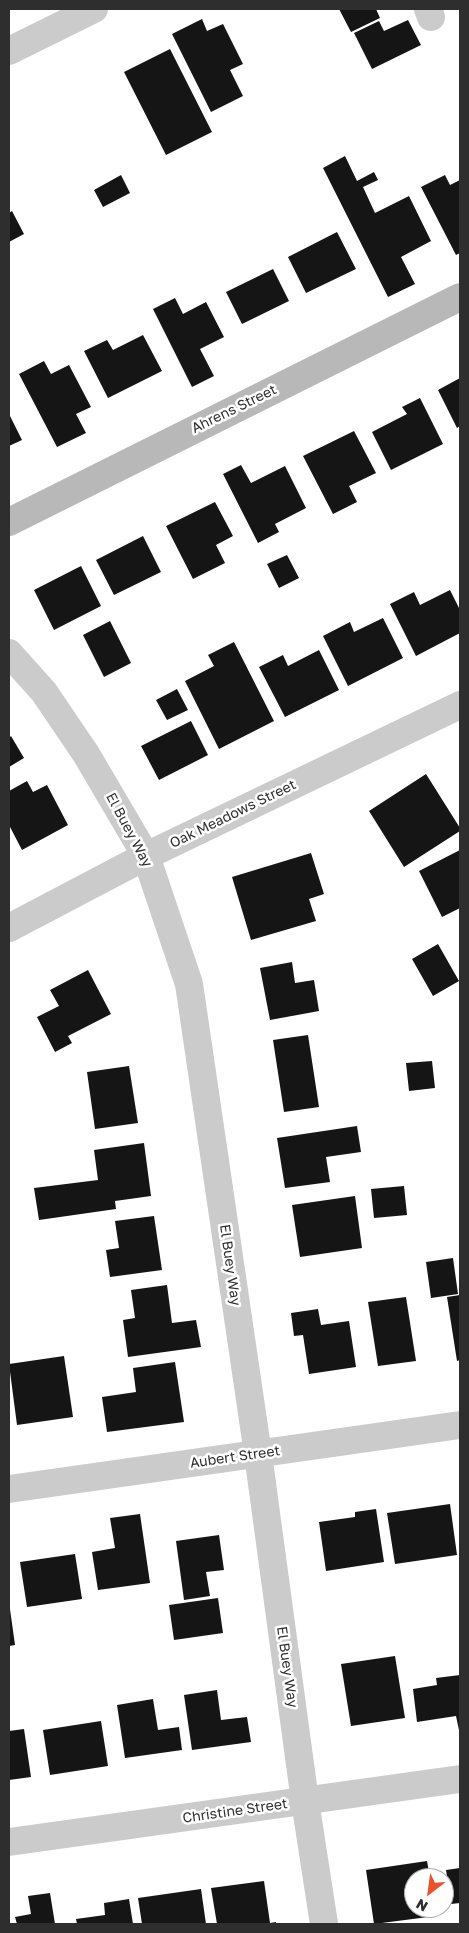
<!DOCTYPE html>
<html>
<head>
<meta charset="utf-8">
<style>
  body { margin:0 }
  #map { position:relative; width:469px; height:1933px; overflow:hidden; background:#fff; font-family:"Golos Text",sans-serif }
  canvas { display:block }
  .frame { position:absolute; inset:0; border:10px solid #2e2e2e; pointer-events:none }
  .north { position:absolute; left:404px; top:1868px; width:50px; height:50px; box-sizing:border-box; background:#fff; border:1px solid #ababab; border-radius:50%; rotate:210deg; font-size:14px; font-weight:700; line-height:20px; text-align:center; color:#2e2e2e }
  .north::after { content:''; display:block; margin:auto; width:18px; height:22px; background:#e8522d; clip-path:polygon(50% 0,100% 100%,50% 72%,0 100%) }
</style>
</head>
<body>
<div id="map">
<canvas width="469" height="1933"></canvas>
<div class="frame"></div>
<div class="north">N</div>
</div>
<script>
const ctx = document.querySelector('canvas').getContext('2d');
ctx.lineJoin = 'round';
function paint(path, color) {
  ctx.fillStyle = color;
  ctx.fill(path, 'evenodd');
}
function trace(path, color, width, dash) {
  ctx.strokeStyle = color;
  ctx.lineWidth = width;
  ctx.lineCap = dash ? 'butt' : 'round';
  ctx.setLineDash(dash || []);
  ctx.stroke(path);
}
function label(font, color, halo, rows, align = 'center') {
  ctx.font = font + ' "Golos Text",sans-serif';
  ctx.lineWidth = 5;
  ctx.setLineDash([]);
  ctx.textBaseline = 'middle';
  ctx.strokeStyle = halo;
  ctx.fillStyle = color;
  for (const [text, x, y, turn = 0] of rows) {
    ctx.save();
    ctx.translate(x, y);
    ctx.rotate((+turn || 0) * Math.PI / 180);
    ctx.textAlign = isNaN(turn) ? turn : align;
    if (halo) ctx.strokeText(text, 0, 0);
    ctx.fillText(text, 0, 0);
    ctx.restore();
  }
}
const building = new Path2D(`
  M339,9H376L380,18L351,32Z
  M202,19L207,31L223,24L243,64L230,70L243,96L211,112L172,34Z
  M408,20L421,45L372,69L354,33L379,21L384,31Z
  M170,49L212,132L166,155L124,72Z
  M345,156L357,181L374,172L378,180L363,187L375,213L409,196L431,241L401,257L415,284L388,297L323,168Z
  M121,175L130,193L103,207L94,190Z
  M445,175L450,185L460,180V253L456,255L421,187Z
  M12,211L24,234L9,242V213Z
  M337,232L356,269L306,293L288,257Z
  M273,269L289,301L242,324L226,292Z
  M175,298L183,314L206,302L224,337L200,349L214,376L192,387L153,309Z
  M143,335L162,371L108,398L84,351L107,340L113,350Z
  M44,361L51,374L69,365L91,407L76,414L86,433L57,447L19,374Z
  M460,378V426L457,428L438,390Z
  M420,398L443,444L391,470L372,432L407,414L402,407Z
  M9,414L22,440L9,446Z
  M354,431L376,473L349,486L357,502L333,514L303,456Z
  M241,465L251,483L285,466L306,508L275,524L279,532L258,543L223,474Z
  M215,502L233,536L216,545L225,563L193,579L166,526Z
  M143,536L161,572L114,595L96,560Z
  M287,555L299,578L279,588L267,564Z
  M81,566L101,606L54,630L34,590Z
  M450,590L460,610V633L416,656L390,604L414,592L420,605Z
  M383,618L403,658L348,686L323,636L350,622L354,632Z
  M110,621L131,663L104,677L83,635Z
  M234,642L274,721L219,749L185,681L214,666L208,655Z
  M319,650L339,690L285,717L259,667L283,655L288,666Z
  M177,689L188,710L167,720L156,700Z
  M191,721L208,755L159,780L141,746Z
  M11,736L24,758L9,767V738Z
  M426,774L460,828V831L404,867L369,811Z
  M27,781L33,792L47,785L68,825L22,850L9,825V791Z
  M460,850V908L442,917L419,871Z
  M311,853L324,894L309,899L316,921L251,940L232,877Z
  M438,944L459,981L433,996L412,959Z
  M292,962L295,983L314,980L319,1011L270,1020L260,968Z
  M88,970L111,1014L68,1036L72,1043L55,1052L37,1017L59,1006L50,990Z
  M308,1035L319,1107L284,1112L273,1040Z
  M432,1061L435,1088L409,1091L406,1063Z
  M129,1066L138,1123L95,1129L87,1072Z
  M357,1126L361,1152L326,1157L330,1182L285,1188L277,1138Z
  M144,1143L151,1196L115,1201L116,1209L39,1220L34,1188L98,1180L94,1150Z
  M404,1186L407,1215L374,1218L371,1189Z
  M355,1196L362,1248L300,1257L292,1205Z
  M154,1216L162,1270L110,1277L106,1250L119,1248L115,1221Z
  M453,1258L458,1294L431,1298L426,1262Z
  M167,1285L172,1323L196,1320L201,1347L128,1357L123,1320L135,1318L131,1290Z
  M460,1295V1360L457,1361L447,1297Z
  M406,1297L416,1361L378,1366L368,1302Z
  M318,1309L321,1325L349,1321L356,1367L309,1374L303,1335L294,1336L291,1313Z
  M64,1356L73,1417L17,1425L9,1364Z
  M175,1362L184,1422L107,1432L102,1397L136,1392L133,1368Z
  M450,1504L457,1555L395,1564L387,1513Z
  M376,1509L384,1562L326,1571L319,1522L355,1517V1512Z
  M140,1514L150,1583L98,1590L92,1552L115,1548L110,1518Z
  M219,1535L224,1570L206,1572L210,1596L184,1600L176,1541Z
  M75,1554L82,1599L27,1607L20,1562Z
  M218,1598L223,1633L174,1640L169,1605Z
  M9,1602L15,1645L9,1646Z
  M395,1656L405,1718L351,1726L341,1664Z
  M460,1675V1735L456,1716L417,1722L413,1689L437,1685L436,1678Z
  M217,1690L221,1720L247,1717L251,1742L192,1750L184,1695Z
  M153,1699L158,1730L179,1727L182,1750L125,1758L117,1705Z
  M101,1721L108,1766L50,1775L43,1730Z
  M24,1729L31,1777L9,1780V1731Z
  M427,1861L430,1878H414V1908H434L436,1916L374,1924L366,1870Z
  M460,1868V1903L451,1904L446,1870Z
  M264,1881L270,1923L276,1922V1924H217L211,1888Z
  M201,1889L206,1924H142L138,1898Z
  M50,1893L55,1924H17L15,1917L31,1914L28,1896Z
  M129,1899L133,1924H77L76,1919L105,1915L104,1903Z`);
const street = new Path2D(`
  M428,9L431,17
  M9,51L94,9
  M9,653L44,692L86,754L146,856L189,984L258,1454L305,1801L324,1924
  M9,928L146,856L460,705
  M9,1489L460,1425
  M9,1842L460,1779`);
const secondary = new Path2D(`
  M9,522L460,297`);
const streetNames = [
  ["Ahrens Street",234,409,-26],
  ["Oak Meadows Street",233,814,-26],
  ["El Buey Way",129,830,62],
  ["El Buey Way",230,1265,82],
  ["Aubert Street",235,1457,-8],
  ["El Buey Way",287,1667,82],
  ["Christine Street",235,1811,-8]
];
paint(building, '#151515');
trace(street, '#cbcbcb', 28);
trace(secondary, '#b8b8b8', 28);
label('14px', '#2e2e2e', '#fff', streetNames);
</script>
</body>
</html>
